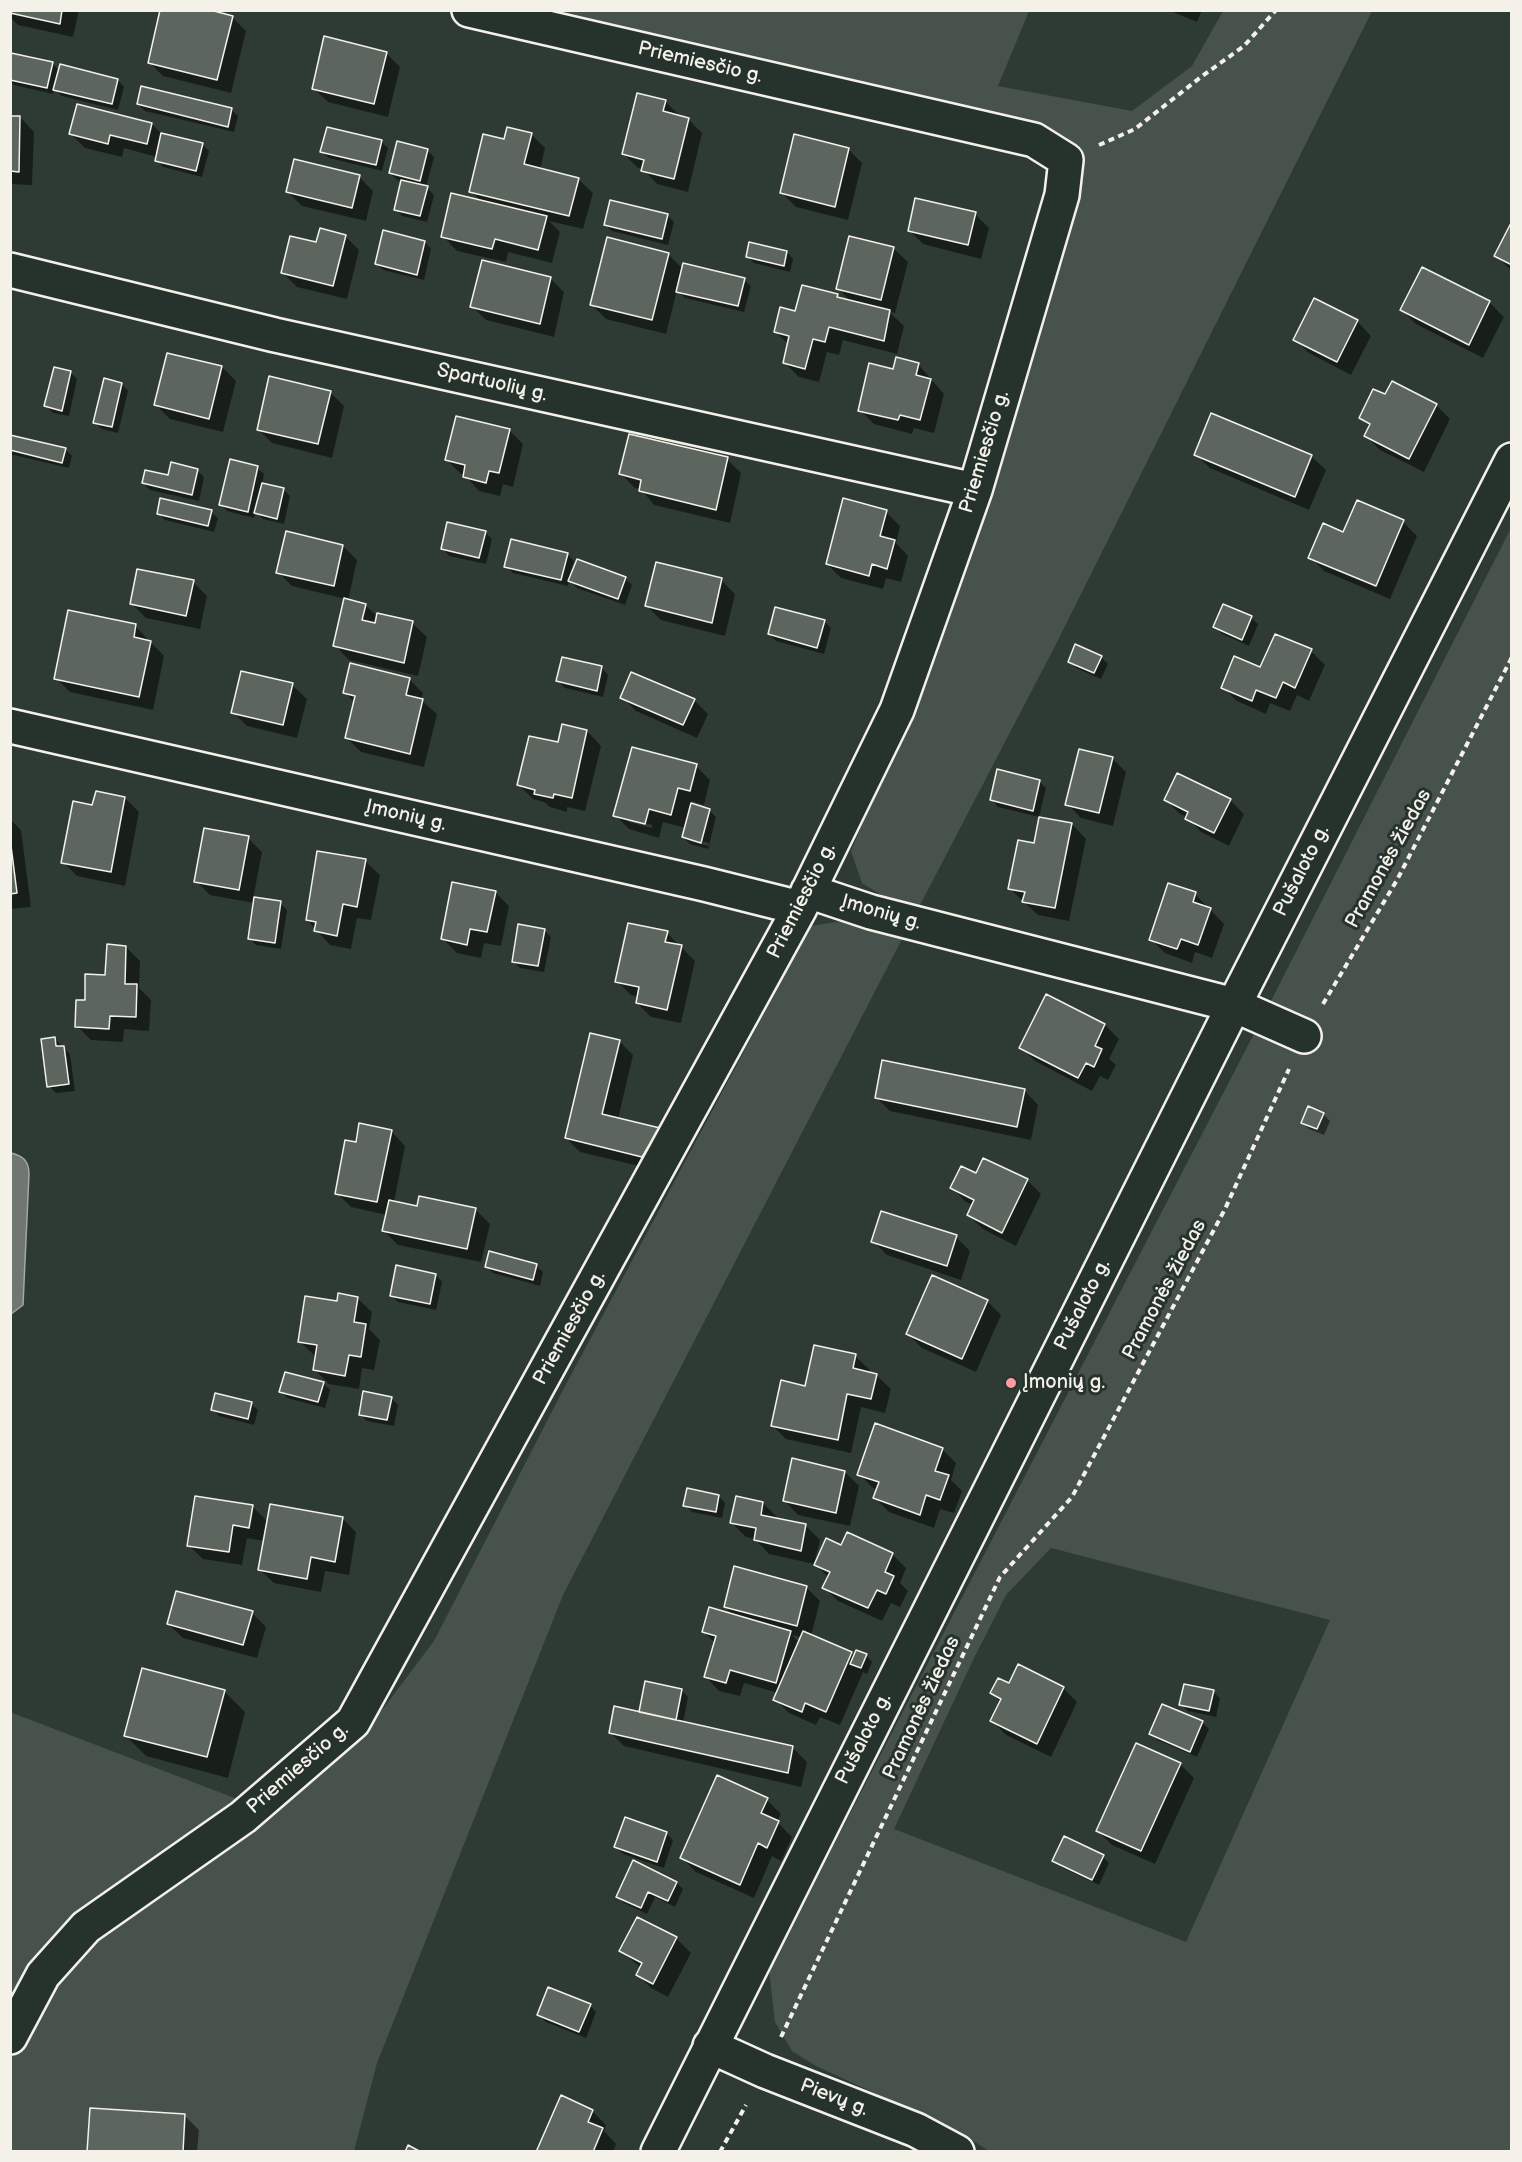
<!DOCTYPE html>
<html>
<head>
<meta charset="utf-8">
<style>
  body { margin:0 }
  #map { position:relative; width:1522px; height:2162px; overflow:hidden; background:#2e3b34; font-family:"Balsamiq Sans",sans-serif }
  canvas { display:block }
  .frame { position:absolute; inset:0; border:12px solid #f4f1e8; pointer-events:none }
</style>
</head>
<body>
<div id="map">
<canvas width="1522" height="2162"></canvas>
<div class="frame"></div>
</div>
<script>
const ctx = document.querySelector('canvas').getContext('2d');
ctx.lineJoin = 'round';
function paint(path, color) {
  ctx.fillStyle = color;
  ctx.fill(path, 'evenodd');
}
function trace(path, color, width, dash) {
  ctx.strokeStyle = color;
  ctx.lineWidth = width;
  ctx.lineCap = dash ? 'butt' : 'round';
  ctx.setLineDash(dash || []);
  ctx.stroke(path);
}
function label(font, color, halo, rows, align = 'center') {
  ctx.font = font + ' "Balsamiq Sans",sans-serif';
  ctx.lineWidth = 6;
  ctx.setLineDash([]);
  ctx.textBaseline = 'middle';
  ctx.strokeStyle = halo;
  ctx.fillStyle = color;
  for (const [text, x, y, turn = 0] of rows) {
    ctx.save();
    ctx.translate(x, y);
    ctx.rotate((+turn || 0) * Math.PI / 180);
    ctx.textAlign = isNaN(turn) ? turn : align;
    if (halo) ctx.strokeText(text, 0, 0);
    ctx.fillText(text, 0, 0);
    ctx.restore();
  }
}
const green = new Path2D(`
  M473,11H1029L998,86L1132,111L1192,66L1223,11H1372L1055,646L919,907L886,898L862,883L851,851L941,636L993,469L1073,151Z
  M1511,528V2151H989L961,2133L816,2066L792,2051L775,2022L769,1970L1271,1001ZM1051,1548L1330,1620L1186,1942L894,1829L972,1662L1006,1595Z
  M842,921L902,939L563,1595L377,2063L354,2151H11L10,1712L271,1812L373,1722L434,1641L564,1388L811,926Z`);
const water = new Path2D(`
  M11,1153C23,1156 29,1161 29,1174L23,1305L11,1314Z`);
const shadow = new Path2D(`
  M10,10H79L73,37L18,25L10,17Z
  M1168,10H1202L1197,22Z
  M232,17L246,31L231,93L163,76L149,62Z
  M386,53L400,67L388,117L328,102L313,88Z
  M12,55L52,63L60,71L118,80L124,87L118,110L62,96L54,89L53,94L14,85L10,82Z
  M665,101L679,115V117L688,119L702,133L688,192L657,184L643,169L638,168L624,154Z
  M138,104L231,109L238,116L234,132L145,111Z
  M10,117H20L34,132L32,185L10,184Z
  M152,124L162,134L202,144L209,151L202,177L163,167L157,160V157L124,148L122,157L85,148L71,134Z
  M531,134L545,148L540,170L578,179L593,193L583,229L549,221L560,232L552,263L508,252L506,262L457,251L443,236L482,202L471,191L505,141Z
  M381,141L388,148L382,171L329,158L322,152Z
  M848,149L862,163L848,220L796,207L782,193Z
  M427,150L434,157L426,187L434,195L427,222L402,216L396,209L403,181L397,180L390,173Z
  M359,177L373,191L366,221L302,206L288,192Z
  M975,214L989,228L981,259L923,244L909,230Z
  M667,215L674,222L668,245L612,231L605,225Z
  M1512,224V271L1496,256Z
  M345,236L359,250L347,299L297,287L283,273L317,244Z
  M425,242L431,249L424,280L383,270L377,264Z
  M893,248L908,262L895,313L889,312L904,326L897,354L843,340L839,355L827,352L819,382L799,377L785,363L789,345L776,332L796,313L837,295L843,300L852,303L838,288Z
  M787,252L793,259L790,272L754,263L747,256Z
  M668,254L683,269L744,280L751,286L744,312L685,298L677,290L666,334L606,319L592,305Z
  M1422,269L1489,302L1504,317L1483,358L1416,324L1402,310Z
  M550,278L564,292L554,337L486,320L472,306Z
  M1357,321L1371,336L1351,375L1309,353L1295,339Z
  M918,364L944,394L934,433L914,428L912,434L874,424L860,410L894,371Z
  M222,367L236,381L223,432L170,419L156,405Z
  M70,372L77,379L69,416L53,413L46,406Z
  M122,384L128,391L118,433L102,429L95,423Z
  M330,392L344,406L332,458L272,443L258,429Z
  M1386,396L1436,405L1450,419L1424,472L1380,450L1366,436L1370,427L1361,418Z
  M509,430L523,444L513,487L503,484L500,496L479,491L465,475L461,474L447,460Z
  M10,437L65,449L72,456L69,468L10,454Z
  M1195,454L1311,456L1326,470L1309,510L1210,468Z
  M727,459L741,473L730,523L654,505L641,489L635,488L621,474Z
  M257,468L264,474L262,485L283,489L290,496L284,524L263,519L256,512L254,518L227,511L220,504Z
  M197,470L204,477L199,501L150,490L143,483Z
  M1357,502L1403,522L1417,536L1390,599L1324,571L1310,557L1343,534Z
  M211,512L218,518L214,532L165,520L158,513Z
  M886,512L900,526L896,543L908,556L901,582L886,578L883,589L841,578L827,564Z
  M485,532L492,539L486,564L449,556L443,549Z
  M343,546L357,560L348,601L365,605L378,617L412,623L427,637L418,676L349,660L335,645L346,599L292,586L278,572Z
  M567,554L574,561L570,575L625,578L632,585L625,605L577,588L569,580L568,586L513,573L506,566Z
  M721,580L735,594L725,636L661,620L647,606Z
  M193,582L207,596L200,629L146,618L132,604Z
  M1224,606L1251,618L1258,624L1249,646L1222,634L1215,627Z
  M824,621L831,628L824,654L776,641L769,634Z
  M135,626L164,656L153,710L70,692L56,678Z
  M1311,651L1325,665L1309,701L1297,695L1290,711L1270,703L1266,714L1237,701L1223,687L1261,669Z
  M1101,657L1108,664L1101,679L1076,668L1070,661Z
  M564,659L602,668L608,675L603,697L565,688L558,681Z
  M409,679L423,693L421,700L437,714L424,767L361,752L347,738L355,703L345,692Z
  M292,685L307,699L297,738L247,726L233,712Z
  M622,697L694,700L708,714L697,738L636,711Z
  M587,731L601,746L585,811L567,807V812L550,807L544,802L533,799L519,785L559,744Z
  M1112,758L1126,772L1113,826L1081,818L1067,804Z
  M696,766L710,780L704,805L692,801L691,805L709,810L716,817L708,849L690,844L683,837L686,828L663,822L659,838L629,829L615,815ZM629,819L652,825V828L629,822ZM689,838L709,843L708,846L689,841Z
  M1039,781L1046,788L1039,817L998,807L992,800Z
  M125,798L139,812L125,886L77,876L63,862L94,807Z
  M1166,800H1230L1244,814L1229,846L1201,832L1187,817L1180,814Z
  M1040,818L1072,824L1086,839L1069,921L1038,915L1009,888L1035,845Z
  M10,819L21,830L31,907L10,909Z
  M248,838L262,852L253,899L280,903L287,910L281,949L256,945L249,938L254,903L210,895L196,881Z
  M365,861L380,875L371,920L357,918L351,949L330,945L307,920Z
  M495,892L509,906L501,946L484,943L481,958L457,953L443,939Z
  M1195,894L1224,924L1212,958L1195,952L1192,963L1165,953L1151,939Z
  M544,930L551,937L544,972L520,968L513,961Z
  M667,933L695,961L681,1023L651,1017L637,1003L638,997L631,995L617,981Z
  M126,947L140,961L139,988L151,1000L149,1031L124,1029L123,1042L91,1040L77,1026L86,1002L106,976Z
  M1047,996L1105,1025L1119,1039L1109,1059L1116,1065L1108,1080L1100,1076L1092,1091L1035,1061L1021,1047Z
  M55,1039L70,1054L75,1091L56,1093L49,1086Z
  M619,1041L633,1055L618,1119L659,1129L673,1143L656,1170L580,1152L566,1138Z
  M1024,1090L1038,1105L1031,1140L890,1111L876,1097Z
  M1323,1114L1330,1121L1324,1135L1309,1129L1302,1122Z
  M391,1131L405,1146L394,1202L418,1207L475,1209L490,1224L481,1262L398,1245L384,1231L387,1215L351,1207L337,1193L357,1144Z
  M977,1175L1027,1180L1041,1194L1016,1246L983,1229L968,1215L973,1205L966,1202L952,1188Z
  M956,1237L970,1251L961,1280L887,1255L873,1241Z
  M486,1266H536L543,1272L540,1286L493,1273Z
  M436,1275L442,1282L436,1310L398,1302L392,1296Z
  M357,1298L372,1312L369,1329L380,1340L374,1370L362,1368L359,1389L329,1384L315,1370L317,1356L314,1355L299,1341L338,1302Z
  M987,1301L1001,1315L976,1372L922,1348L908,1334Z
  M855,1356L870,1370L869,1373L876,1375L891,1389L885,1413L861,1407L851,1453L786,1439L772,1425L806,1387Z
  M323,1383L330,1390L325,1408L287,1398L281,1391Z
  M391,1398L398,1405L394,1426L367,1421L360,1414Z
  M251,1404L258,1410L254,1425L219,1416L213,1409Z
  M942,1449L956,1463L951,1480L962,1491L954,1513L940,1509L934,1528L889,1512L875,1498L878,1490L873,1488L859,1474Z
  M845,1472L859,1486L850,1526L798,1515L784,1500Z
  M719,1496L725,1503L722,1518L692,1512L685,1505Z
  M763,1503L777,1517L776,1519L806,1526L820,1540L814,1564L769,1554L755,1539L746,1537L732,1523Z
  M252,1506L268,1522L342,1518L356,1532L349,1575L325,1571L321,1592L274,1583L259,1569L264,1541L247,1538L242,1565L203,1559L188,1545Z
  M842,1547L892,1554L906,1568L900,1583L908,1591L900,1607L891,1603L882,1621L838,1601L824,1587L829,1578L816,1565Z
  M806,1587L820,1601L811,1636L851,1653L855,1657L866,1655L872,1662L867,1674L863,1672L840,1725L820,1717L816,1725L789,1713L775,1699L778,1693L744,1683L740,1696L719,1691L705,1676L715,1643L703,1631L735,1617L725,1607ZM792,1635L802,1637L799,1642Z
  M252,1613L266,1627L257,1658L183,1638L168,1624Z
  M1010,1685L1063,1688L1077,1702L1051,1757L1006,1735L992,1721L1001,1702L992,1693Z
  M224,1691L245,1712L228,1778L146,1756L125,1735Z
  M682,1691L688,1697L683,1723L793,1748L807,1762L801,1787L624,1746L610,1732Z
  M1213,1692L1220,1698L1216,1717L1188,1711L1181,1704Z
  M1202,1722L1209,1729L1197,1757L1157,1740L1151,1733Z
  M1180,1764L1194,1778L1155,1864L1112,1845L1098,1831Z
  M767,1800L781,1814L777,1822L792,1837L781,1861L772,1856L754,1898L696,1872L682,1858Z
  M666,1833L673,1840L664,1868L623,1854L616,1847Z
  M1103,1857L1109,1863L1099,1885L1061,1867L1054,1860Z
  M677,1883L683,1889L675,1907L655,1897L647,1914L624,1903L617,1896Z
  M638,1919L677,1939L691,1953L668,1997L651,1988L637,1974L641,1968L621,1951Z
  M590,2005L596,2012L586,2038L546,2022L539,2015Z
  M592,2111L606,2125L604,2131L616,2144L613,2152H537Z
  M185,2116L199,2130L197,2152H88Z`);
const building = new Path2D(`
  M10,10H62L60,24L10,13Z
  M160,10H210L233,16L217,80L148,63Z
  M324,36L387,52L374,104L312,89Z
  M11,53L53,62L47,88L10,80Z
  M60,64L118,79L112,104L53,90Z
  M141,86L232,108L228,127L137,104Z
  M637,93L666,100L663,111L689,118L674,179L641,171L644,160L622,154Z
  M77,104L152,123L147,144L110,135L108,144L69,134Z
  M10,116H20L19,172L10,171Z
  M327,127L382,140L376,165L320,152Z
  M507,127L532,133L524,164L579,178L569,216L469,192L483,134L504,139Z
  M161,133L203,143L196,171L155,161Z
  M794,134L849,148L835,207L780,193Z
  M397,141L428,149L420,181L389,173Z
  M294,159L360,175L352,208L286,192Z
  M401,180L428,186L420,216L394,210Z
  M451,193L547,216L538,250L495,239L492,249L441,237Z
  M915,198L976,212L968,245L908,231Z
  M610,200L668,214L662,239L604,225Z
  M1512,221V265L1494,256Z
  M320,228L346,235L333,286L281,273L290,236L316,242Z
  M383,230L425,241L417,275L375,264Z
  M849,236L894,247L881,300L836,289Z
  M607,237L669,253L652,320L590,305Z
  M749,242L787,251L784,266L746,257Z
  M482,260L551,277L540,324L470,307Z
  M683,263L745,278L738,306L676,292Z
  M1422,267L1490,301L1469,345L1400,310Z
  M802,285L838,294L837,297L890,310L884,341L829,327L825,342L813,339L805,369L783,363L789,336L774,332L780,307L795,311Z
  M1314,298L1358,320L1337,362L1293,340Z
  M167,353L222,366L209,419L154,405Z
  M896,357L919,363L916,375L931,379L920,420L900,415L898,420L858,411L869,363L893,369Z
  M54,367L71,371L62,411L44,406Z
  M269,376L331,391L318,444L257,430Z
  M104,378L122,383L112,427L93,423Z
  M1392,381L1437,404L1409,459L1364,436L1370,424L1359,418L1373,389L1385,394Z
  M1211,413L1312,455L1295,497L1194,455Z
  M456,416L510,429L499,473L489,471L486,483L463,477L465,465L445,460Z
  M629,434L728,457L716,510L639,491L641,480L619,474Z
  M10,435L66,448L62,463L10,450Z
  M230,459L258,466L248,512L219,505Z
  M171,462L198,469L192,495L142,483L145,470L168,475Z
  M262,483L284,488L277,519L254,513Z
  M160,498L212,510L208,526L157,514Z
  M843,498L887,510L880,536L895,540L887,569L872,564L869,576L826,564Z
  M1357,500L1404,520L1376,586L1308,558L1323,523L1343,532Z
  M447,522L486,531L479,558L441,549Z
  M286,531L343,545L334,586L276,573Z
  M511,539L568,553L561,580L504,567Z
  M577,559L626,577L618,599L568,581Z
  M656,562L722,578L712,623L645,606Z
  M137,569L194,580L186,616L130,604Z
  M344,598L366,604L362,620L375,623L377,613L413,621L404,663L333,646Z
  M1223,604L1252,616L1242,640L1213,627Z
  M775,607L825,620L817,648L768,634Z
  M68,610L136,624L134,637L151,641L139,697L54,679Z
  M1275,634L1312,649L1295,688L1283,682L1276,698L1256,690L1252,701L1221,688L1234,656L1260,667Z
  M1075,644L1102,656L1094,673L1068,662Z
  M562,657L602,666L597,691L556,681Z
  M350,663L410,678L406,695L423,699L410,754L345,738L355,696L343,693Z
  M241,671L293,683L283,725L231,713Z
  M631,672L695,699L683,725L620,698Z
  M562,724L587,730L572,798L554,794L553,798L534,794L535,790L517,785L529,736L558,742Z
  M632,747L697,764L690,791L678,788L671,815L649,809L645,824L613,816Z
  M1079,749L1113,757L1099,813L1065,805Z
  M997,769L1040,780L1033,811L990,800Z
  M1177,773L1231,799L1214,833L1185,819L1188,812L1164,800Z
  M96,791L125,797L111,872L61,863L73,801L92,805Z
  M691,803L710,809L701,843L682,837Z
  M1039,817L1072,823L1055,908L1022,902L1025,892L1008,889L1018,840L1034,843Z
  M204,828L249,836L239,890L194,882Z
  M10,838L17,893L10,894Z
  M317,851L366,859L357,907L343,904L337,936L314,931L316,922L306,920Z
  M452,882L496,891L487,932L470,929L467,945L441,939Z
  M1168,883L1196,892L1193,902L1211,908L1198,945L1181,939L1177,949L1149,940Z
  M254,897L281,901L275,943L248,939Z
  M628,923L668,931L665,942L682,945L667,1010L636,1003L639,987L615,982Z
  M518,924L545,929L538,966L512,962Z
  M107,944L126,946L125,984H137L136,1017L110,1016L109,1029L75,1027L76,1000H85V974L105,975Z
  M1046,994L1105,1024L1095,1046L1102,1049L1094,1067L1086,1063L1078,1078L1019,1048Z
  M590,1033L620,1040L602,1114L660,1128L642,1157L565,1138Z
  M55,1037L56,1046H64L69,1084L47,1087L41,1039Z
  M882,1060L1025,1089L1017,1127L875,1098Z
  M1308,1106L1324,1113L1317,1129L1301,1123Z
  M359,1123L392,1130L377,1202L335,1194L345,1140L356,1142Z
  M983,1158L1028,1179L1002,1233L967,1215L974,1200L950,1188L961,1166L976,1173Z
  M419,1196L476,1208L467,1249L382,1231L389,1200L417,1206Z
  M881,1211L957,1235L947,1266L871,1242Z
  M489,1251L537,1264L533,1280L485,1267Z
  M396,1265L436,1274L430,1304L390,1296Z
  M932,1275L988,1300L962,1359L906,1334Z
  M338,1293L358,1297L354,1322L366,1324L361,1357L349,1355L345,1376L313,1370L317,1345L298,1342L305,1296L337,1301Z
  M814,1345L856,1354L853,1368L877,1374L871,1399L847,1394L838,1440L771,1426L781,1380L805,1386Z
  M285,1372L324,1382L318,1402L279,1392Z
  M363,1391L392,1397L387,1420L359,1415Z
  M215,1393L252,1402L248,1419L211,1410Z
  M875,1423L943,1448L935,1471L949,1475L940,1500L926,1495L920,1515L873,1498L879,1482L857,1475Z
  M792,1458L845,1471L836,1513L783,1501Z
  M687,1488L719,1495L716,1512L683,1506Z
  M195,1496L253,1505L249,1528L233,1525L229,1552L187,1546Z
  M736,1496L763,1502L761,1515L806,1524L801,1551L754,1540L756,1528L730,1523Z
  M270,1504L343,1517L335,1562L311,1557L307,1579L258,1570Z
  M847,1532L893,1553L885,1572L894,1576L886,1594L877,1590L868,1608L822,1588L830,1572L814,1565L826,1538L841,1545Z
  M734,1566L807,1586L797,1626L724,1607Z
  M176,1591L253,1611L243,1645L167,1624Z
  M709,1607L791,1631L776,1683L730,1670L726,1683L704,1677L716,1636L702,1632Z
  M803,1631L852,1652L826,1712L805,1703L802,1712L773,1700Z
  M856,1650L867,1654L861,1668L850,1664Z
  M1018,1664L1064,1687L1037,1744L990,1721L1001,1699L990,1693L998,1678L1009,1683Z
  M142,1668L225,1690L207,1757L124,1736Z
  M645,1681L682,1689L676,1720L639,1712Z
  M1184,1684L1214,1690L1209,1711L1179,1705Z
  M1162,1704L1203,1721L1190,1752L1149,1734Z
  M614,1706L793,1746L788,1773L609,1733Z
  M1136,1743L1181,1763L1141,1851L1096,1831Z
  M717,1775L768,1798L761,1813L779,1821L767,1848L758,1843L740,1885L680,1858Z
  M625,1817L667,1832L657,1862L614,1847Z
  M1064,1836L1104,1855L1092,1880L1052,1861Z
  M633,1860L677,1882L668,1901L648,1892L641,1908L616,1897Z
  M637,1917L677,1937L653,1984L636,1975L642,1963L619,1951Z
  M548,1987L591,2004L579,2032L537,2015Z
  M561,2095L593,2110L588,2122L603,2128L593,2152H536Z
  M90,2108L185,2114L183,2152H87Z
  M408,2145L421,2152H405Z`);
const path = new Path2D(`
  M1099,145L1135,129L1201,77L1244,46L1276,10
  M1323,1004L1397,880L1512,657
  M781,2037L1000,1577L1072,1497L1225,1209L1289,1069
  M720,2152L746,2105`);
const street = new Path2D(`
  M10,270L275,335L975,490
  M10,726L704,884L800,908
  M808,891L871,912L1234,1005L1304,1036
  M10,2037L43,1975L86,1927L243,1817L353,1722L800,908L897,710L975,490L1062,195L1066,160L1034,140L469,10`);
const secondary = new Path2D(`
  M710,2046L765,2071L916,2130L957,2152
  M658,2152L1234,1005L1512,460`);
const markers = [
  [1011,1383,6,"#ff9aa2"]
];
const streetNames = [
  ["Priemiesčio g.",700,63,13],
  ["Spartuolių g.",492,383,13],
  ["Priemiesčio g.",985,452,-73],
  ["Įmonių g.",406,816,13],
  ["Pramonės žiedas",1389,859,-61],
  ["Pušaloto g.",1302,871,-63],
  ["Priemiesčio g.",802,901,-63],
  ["Įmonių g.",881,913,16],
  ["Pramonės žiedas",1165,1290,-62],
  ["Pušaloto g.",1083,1305,-63],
  ["Priemiesčio g.",570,1328,-61],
  ["Pramonės žiedas",922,1708,-65],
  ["Pušaloto g.",864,1739,-63],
  ["Priemiesčio g.",298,1769,-41],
  ["Pievų g.",834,2098,21]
];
const poiNames = [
  ["Įmonių g.",1023,1383]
];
paint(green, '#48524c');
paint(water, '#6f7770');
trace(water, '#a4a8a0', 1.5);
paint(shadow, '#0007');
paint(building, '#5c655e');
trace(building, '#f4f1e8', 1.5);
trace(street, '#f4f1e8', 38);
trace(secondary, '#f4f1e8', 38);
trace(path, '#f4f1e8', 4, [6, 4.5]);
trace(street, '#26332d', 33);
trace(secondary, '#26332d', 33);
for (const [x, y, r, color] of markers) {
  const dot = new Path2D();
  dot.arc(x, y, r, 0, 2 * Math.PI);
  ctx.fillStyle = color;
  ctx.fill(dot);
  trace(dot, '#26332d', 2);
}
label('20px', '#f4f1e8', '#26332d', streetNames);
label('20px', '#f4f1e8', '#26332d', poiNames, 'left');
</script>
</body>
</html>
